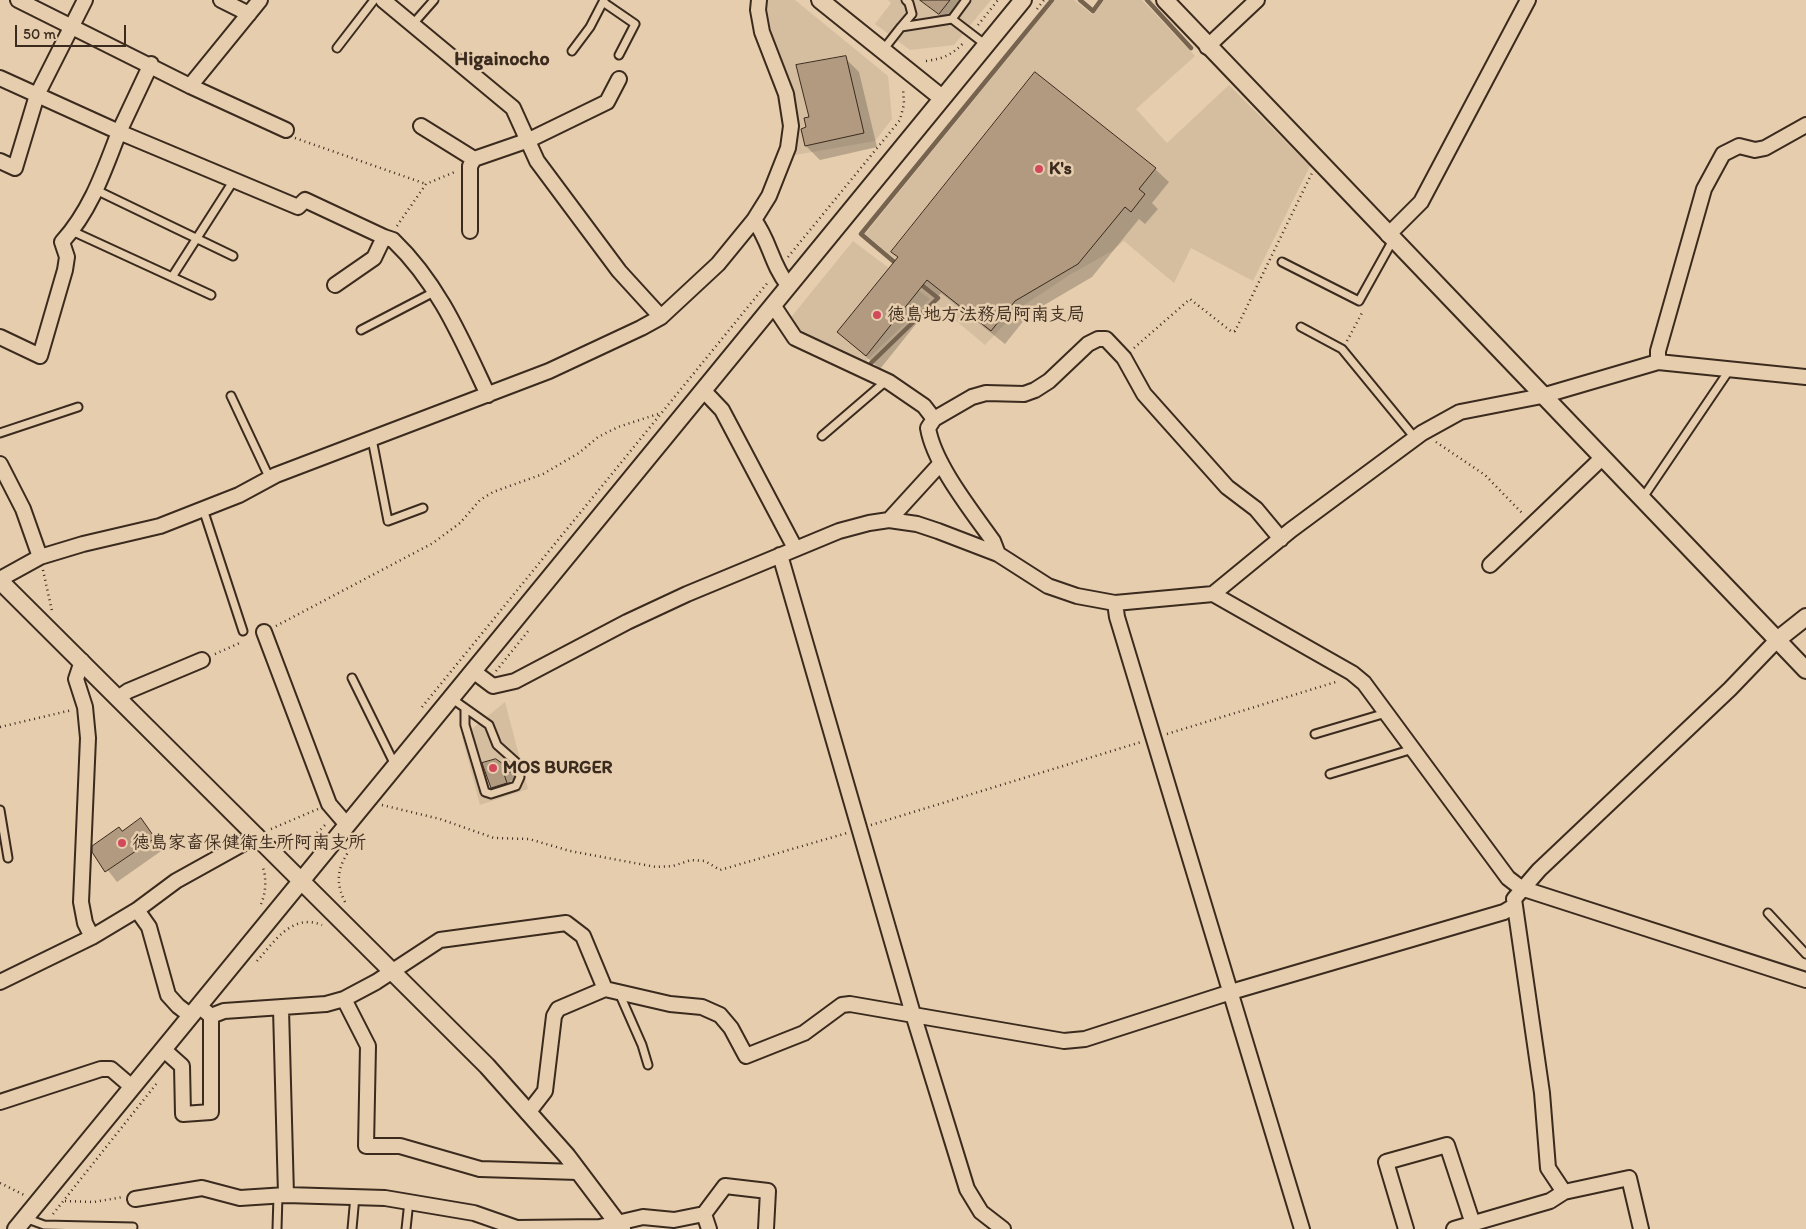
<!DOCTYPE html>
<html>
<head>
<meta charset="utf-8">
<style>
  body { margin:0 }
  #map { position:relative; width:1806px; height:1229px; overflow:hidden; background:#e5cdad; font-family:Itim,sans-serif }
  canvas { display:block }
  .scale { position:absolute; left:15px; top:25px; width:111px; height:22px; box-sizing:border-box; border:2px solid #3b2a1e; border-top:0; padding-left:6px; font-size:15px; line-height:18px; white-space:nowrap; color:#3b2a1e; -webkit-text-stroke:4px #e5cdad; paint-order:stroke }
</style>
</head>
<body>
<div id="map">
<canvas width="1806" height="1229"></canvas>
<div class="scale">50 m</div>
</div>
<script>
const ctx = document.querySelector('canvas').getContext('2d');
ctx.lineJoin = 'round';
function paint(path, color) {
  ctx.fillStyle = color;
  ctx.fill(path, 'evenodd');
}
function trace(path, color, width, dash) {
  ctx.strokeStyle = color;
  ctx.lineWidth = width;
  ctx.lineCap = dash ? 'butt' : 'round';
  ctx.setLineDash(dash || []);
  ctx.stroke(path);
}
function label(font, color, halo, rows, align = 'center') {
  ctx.font = font + ' Itim,"Klee One",sans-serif';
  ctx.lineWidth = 5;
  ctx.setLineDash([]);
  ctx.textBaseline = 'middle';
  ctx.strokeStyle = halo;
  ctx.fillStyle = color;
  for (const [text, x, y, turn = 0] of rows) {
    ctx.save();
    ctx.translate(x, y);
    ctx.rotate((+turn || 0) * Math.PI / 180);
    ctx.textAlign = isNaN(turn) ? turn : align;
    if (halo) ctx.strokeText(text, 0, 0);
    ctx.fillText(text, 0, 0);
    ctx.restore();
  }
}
const built = new Path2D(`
  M767,0H795L888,76L892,119L875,141L795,155L797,119L795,97L784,66L768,32L765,14Z
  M888,0H991L954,45L910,50L875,24L891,3Z
  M1055,0H1074L1093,15L1104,0H1142L1195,56L1136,109L1167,143L1229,85L1310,166L1253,281L1191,248L1174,283L1124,241L1112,251L1071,274L1021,307L985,345L936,304L940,296L865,234Z
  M853,241L930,299L864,363L798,333L788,321Z
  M505,702L528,789L480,805L462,737Z`);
const shadow = new Path2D(`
  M928,0H962L966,4L950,24L926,3Z
  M845,58L859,72L877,147L820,160L806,146L802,130L807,128L810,118Z
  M1155,169L1169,182L1152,203L1158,209L1145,224L1139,219L1092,277L1029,314L1005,344L941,293L880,369L838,332L899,258Z
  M496,760L511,769L519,778L510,781L513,790L499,794L492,788L484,764Z
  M141,820L164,849L117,882L93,851Z`);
const stream = new Path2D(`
  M1080,0L1093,11L1101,0
  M1147,0L1191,48
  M899,266L861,234L1052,0
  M871,363L938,298L918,282`);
const building = new Path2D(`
  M920,0H950L939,14Z
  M846,56L864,133L805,146L801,129L806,127L804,118L809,117L796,65Z
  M1035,72L1156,168L1139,189L1145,194L1131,212L1125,207L1078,264L1015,301L991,331L927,280L866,356L837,332L898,257L891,252Z
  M496,759L513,771L504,774L507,783L491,788L482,763Z
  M141,818L155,838L105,872L92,852V846L119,827L122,831Z`);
const path = new Path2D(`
  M1037,9L1044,0
  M978,25L998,0
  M926,61C943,59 954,54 965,41
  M295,138L426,184
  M397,226L426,184L457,171
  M788,257L900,120L904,104L903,88
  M1347,341L1363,311
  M1134,348L1190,299L1232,332L1235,331L1312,173
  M1436,442L1485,475L1524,515
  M43,570L52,611
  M276,626L433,543L460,523L480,500L493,492L543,474L579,453L598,437L618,427L661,413
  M215,654L242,642
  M496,671L529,630
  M422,707L769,281
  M0,727L72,710
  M1167,734L1339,681
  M382,805L440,819L494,838L529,839L570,851L656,867L673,866L691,860L705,861L720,870L847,833
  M871,825L1141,742
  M271,829L318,809
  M280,837C300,846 310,841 325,825
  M345,902C330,872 345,856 362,833
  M261,904C266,893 267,877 262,865
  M257,961C275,941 292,913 322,925
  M0,1183L24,1195
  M65,1201L94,1202L123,1197
  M53,1214L157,1083`);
const service = new Path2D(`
  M603,2L635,24L619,55
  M952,19L966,0
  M412,25L434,0
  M901,27L912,14L909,3L906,0
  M337,48L374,0
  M883,50L901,27L952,19L986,45
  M572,51L590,27L604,0
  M96,190L233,256
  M72,231L172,277
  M1282,262L1359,301L1393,240
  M211,295L172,277L234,180
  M1301,327L1342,349L1415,438
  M361,330L436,291
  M231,396L270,479
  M0,433L78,407
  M822,436L886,381
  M372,439L388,521L423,508
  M1642,499L1730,369
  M203,509L243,631
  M352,678L395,765
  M451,698L489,725L497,745L516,762L520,777L516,786L491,794L485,792L465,725V708
  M1315,734L1386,713
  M1330,774L1413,749
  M0,810L8,858
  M1768,913L1806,954
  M620,995L642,1045L648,1065
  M25,1218L44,1225L133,1227
  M277,1229L278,1195
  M352,1229L355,1196
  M406,1229L409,1201`);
const minor = new Path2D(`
  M18,0L190,86L286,130
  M221,0L249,14
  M383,0L513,108L537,161L619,271L661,317
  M1207,47L1257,0
  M151,64L119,132L298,207L305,200L384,237
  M0,78L119,132C104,171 91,210 62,242L67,257L65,270L40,356L0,337
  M190,86L260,0
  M421,126L474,159L470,166V231
  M474,159L529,140L607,102L619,79
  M0,161L15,168L37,95L85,0
  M754,220C770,241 771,264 788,285
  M1388,235L1421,202L1528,0
  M335,285L374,258L384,237L393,240C439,284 462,340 488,395
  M773,305L795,338L889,382L924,406L934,419
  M1658,362V351L1704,189L1723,154L1739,146L1755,150L1765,148L1806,125
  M703,390L722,410L795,548
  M0,464L23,509L40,557
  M889,520L941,463
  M998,554L993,541C971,510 934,464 928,428L934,419L972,397L986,393L1024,394L1035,390L1049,381L1088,344L1098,339H1106L1124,358L1144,394L1227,487L1256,509L1281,539
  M780,555L913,1014L967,1189L981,1212L1003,1229
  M1490,565L1602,458
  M0,579L40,557L83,544L160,526L239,495L276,475L549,371L641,328L661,317L718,264L754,220L769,196L788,148L791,126L786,94L762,32L758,10L759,0
  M1213,594L1352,673L1364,683L1508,878L1521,888L1806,980
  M1115,603L1117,617L1302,1229
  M264,632L329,804L347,825
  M82,661L76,679L85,707L88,738L81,902L85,923L92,937
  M473,671L493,686L515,681L627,622L687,594L839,531L869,523L889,520L917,524L938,531L998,554L1048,586L1077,596L1115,603L1213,594L1291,530L1422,433L1460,412L1542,396L1658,362L1806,377
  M118,698L128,691L202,660
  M137,910L149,927L168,995L178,1006L191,1016
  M0,982L92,937L137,910L176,881L257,836
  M344,999L368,1046L366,1146H400L480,1169L578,1172
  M281,1009L286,1195
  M211,1016L224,1011L326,1004L344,999L376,982L440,940L566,923L583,936L605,989L670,1004L702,1007L720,1015L731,1028L746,1056L804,1033L842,1005L850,1004L1064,1041L1085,1039L1231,992L1504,912L1514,906
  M163,1049L182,1066L183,1114L211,1112V1016L205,1011
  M0,1102L101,1069H111L132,1087
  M528,1113L545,1091L554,1016L558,1009L605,989
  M1564,1192L1548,1168L1542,1093L1514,899L1539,870L1730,689L1777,640
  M135,1199L202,1188L240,1198L286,1195L385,1198L474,1213L517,1228L600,1227L643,1217L674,1220L704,1214L725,1186L768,1191L766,1229
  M704,1214L709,1229
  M1406,1229L1386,1162L1447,1145L1473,1224
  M1454,1229L1550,1201L1564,1192L1629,1178L1641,1229`);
const tertiary = new Path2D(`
  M820,0L942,98
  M1165,0L1806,670
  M0,581L487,1066L567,1156L622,1229
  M1777,640L1806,617
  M16,1229L1023,0`);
const markers = [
  [1039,169,5,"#d1495b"],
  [877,315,5,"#d1495b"],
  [493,768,5,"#d1495b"],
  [122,843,5,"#d1495b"]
];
const poiNames = [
  ["K's",1049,169],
  ["徳島地方法務局阿南支局",887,315],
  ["MOS BURGER",503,768],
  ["徳島家畜保健衛生所阿南支所",132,843]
];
const quarterNames = [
  ["Higainocho",502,60]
];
paint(built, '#d5bea0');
paint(shadow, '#0003');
trace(stream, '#75624f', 4.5);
paint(building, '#b19a80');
trace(building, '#3b2a1e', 1);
trace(service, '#3b2a1e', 11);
trace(minor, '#3b2a1e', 18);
trace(tertiary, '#3b2a1e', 20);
trace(path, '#3b2a1e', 2.5, [1, 4]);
trace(service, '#e5cdad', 7);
trace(minor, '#e5cdad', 14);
trace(tertiary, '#e5cdad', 16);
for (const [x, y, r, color] of markers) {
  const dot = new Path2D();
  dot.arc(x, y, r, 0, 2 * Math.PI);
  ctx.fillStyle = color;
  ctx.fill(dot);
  trace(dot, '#e5cdad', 2);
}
label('bold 18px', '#3b2a1e', '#e5cdad', poiNames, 'left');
label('bold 20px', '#3b2a1e', '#e5cdad', quarterNames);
</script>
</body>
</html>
